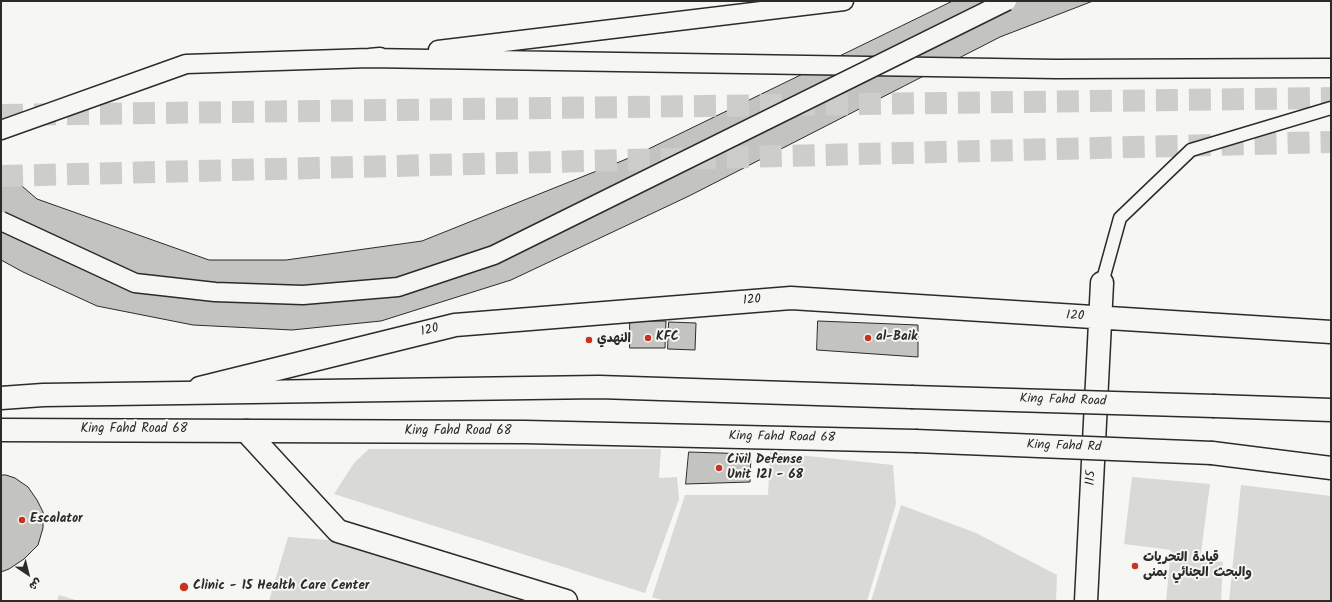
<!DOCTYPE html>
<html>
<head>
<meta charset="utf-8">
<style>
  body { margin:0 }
  #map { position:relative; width:1332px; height:602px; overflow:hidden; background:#f6f6f2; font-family:Kalam,"Playpen Sans Arabic",sans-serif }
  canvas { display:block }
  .frame { position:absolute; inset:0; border:2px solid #2b2b2b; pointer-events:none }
  .north { position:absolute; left:8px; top:554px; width:40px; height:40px; -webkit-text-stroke:3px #f6f6f2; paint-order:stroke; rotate:145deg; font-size:11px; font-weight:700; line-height:16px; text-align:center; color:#2b2b2b }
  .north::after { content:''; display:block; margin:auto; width:14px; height:18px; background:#2b2b2b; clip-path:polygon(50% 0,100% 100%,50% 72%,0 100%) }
</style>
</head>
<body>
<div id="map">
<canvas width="1332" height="602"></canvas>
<div class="frame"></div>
<div class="north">ش</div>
</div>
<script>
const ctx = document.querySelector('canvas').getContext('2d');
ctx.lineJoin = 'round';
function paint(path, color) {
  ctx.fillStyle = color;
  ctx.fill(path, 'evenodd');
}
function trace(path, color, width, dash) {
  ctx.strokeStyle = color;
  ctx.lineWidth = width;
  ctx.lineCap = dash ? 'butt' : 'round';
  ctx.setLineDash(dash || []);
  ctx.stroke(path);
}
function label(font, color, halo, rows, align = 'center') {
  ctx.font = font + ' Kalam,"Playpen Sans Arabic",sans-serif';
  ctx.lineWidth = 4;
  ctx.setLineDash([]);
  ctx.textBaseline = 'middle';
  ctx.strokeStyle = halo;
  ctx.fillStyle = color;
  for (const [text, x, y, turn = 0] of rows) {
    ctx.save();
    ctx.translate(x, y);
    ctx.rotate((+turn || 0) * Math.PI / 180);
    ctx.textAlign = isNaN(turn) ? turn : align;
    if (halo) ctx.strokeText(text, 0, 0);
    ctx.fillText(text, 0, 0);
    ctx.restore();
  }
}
const green = new Path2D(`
  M369,449H661L659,478L677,477L679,499L645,593L334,494L354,463Z
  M770,452L893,465L896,504L867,601H665L652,597L685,495H768Z
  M1132,477L1210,484L1200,560L1223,562L1221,601H1166L1171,550L1124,544Z
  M1241,485L1331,496V601H1229Z
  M901,505L976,533L1057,575L1056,601H871Z
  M288,537L329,540L523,601H269Z
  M59,595L79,601H57Z`);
const building = new Path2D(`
  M953,1H1093L1000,37L689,196L511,280L381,321L292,330L193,325L97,306L23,272L1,260V168L37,199L209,260H286L422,241L634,156Z
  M630,321H666L665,348H630Z
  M818,321L918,325V357L817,350Z
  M669,322L696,323L695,350L668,349Z
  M689,452L751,454L750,482L686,484Z
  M1,475H6L15,478L28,487L37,500L43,512V528L38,545L24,559L9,569L1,572Z`);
const minorTunnel = new Path2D(`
  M1,115L1331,98
  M1,176L1331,142`);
const service = new Path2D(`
  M1102,283L1120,218L1191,150L1331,108`);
const pedestrian = new Path2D(`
  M438,50L844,1
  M369,58L1056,69L1331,68
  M1,130L186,64L369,58L380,57`);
const minor = new Path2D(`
  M200,388L455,325L791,298L1331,332
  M246,431L338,531L566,601
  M1086,601L1102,283`);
const primary = new Path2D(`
  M1,398L43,395L599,387L911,397
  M1215,406L1331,410
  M1,430L525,432L915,441
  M1212,453L1331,468`);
const pedestrianBridge = new Path2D(`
  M1,221L135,283L215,292L303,295L398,287L494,255L1007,1`);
const primaryBridge = new Path2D(`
  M911,397L1215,406
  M915,441L1212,453`);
const markers = [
  [648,338,4,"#c8321e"],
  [868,338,4,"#c8321e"],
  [589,340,4,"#c8321e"],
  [719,468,4,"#c8321e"],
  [22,520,4,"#c8321e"],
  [1135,566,4,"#c8321e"],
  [184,587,5,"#c8321e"]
];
const streetNames = [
  ["120",752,301,-5],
  ["120",1075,317,4],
  ["120",430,331,-14],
  ["King Fahd Road",1063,401,2],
  ["King Fahd Road 68",134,430],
  ["King Fahd Road 68",458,432],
  ["King Fahd Road 68",782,438,1],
  ["King Fahd Rd",1064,447,2],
  ["115",1092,478,-87]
];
const poiNames = [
  ["KFC",656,338],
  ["al-Baik",876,338],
  ["النهدي",597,340],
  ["Civil Defense",727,461],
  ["Unit 121 - 68",727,476],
  ["Escalator",30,520],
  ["قيادة التحريات",1143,559],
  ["والبحث الجنائي بمنى",1143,574],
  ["Clinic - 15 Health Care Center",193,587]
];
paint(green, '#d9d9d5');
paint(building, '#c3c3c0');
trace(building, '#2b2b2b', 1);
trace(minorTunnel, '#cdcdca', 22, [22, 11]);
trace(service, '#2b2b2b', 15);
trace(pedestrian, '#2b2b2b', 21);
trace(minor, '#2b2b2b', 25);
trace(primary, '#2b2b2b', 25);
trace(service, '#f6f6f2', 12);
trace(pedestrian, '#f6f6f2', 18);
trace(minor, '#f6f6f2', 22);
trace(primary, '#f6f6f2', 22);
trace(pedestrianBridge, '#2b2b2b', 21, []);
trace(primaryBridge, '#2b2b2b', 25, []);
trace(pedestrianBridge, '#f6f6f2', 18);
trace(primaryBridge, '#f6f6f2', 22);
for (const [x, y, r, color] of markers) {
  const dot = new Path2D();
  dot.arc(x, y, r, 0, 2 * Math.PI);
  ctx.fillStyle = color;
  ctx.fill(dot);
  trace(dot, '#f6f6f2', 1.5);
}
label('13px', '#2b2b2b', '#f6f6f2', streetNames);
label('bold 13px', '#2b2b2b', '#f6f6f2', poiNames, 'left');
</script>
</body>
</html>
